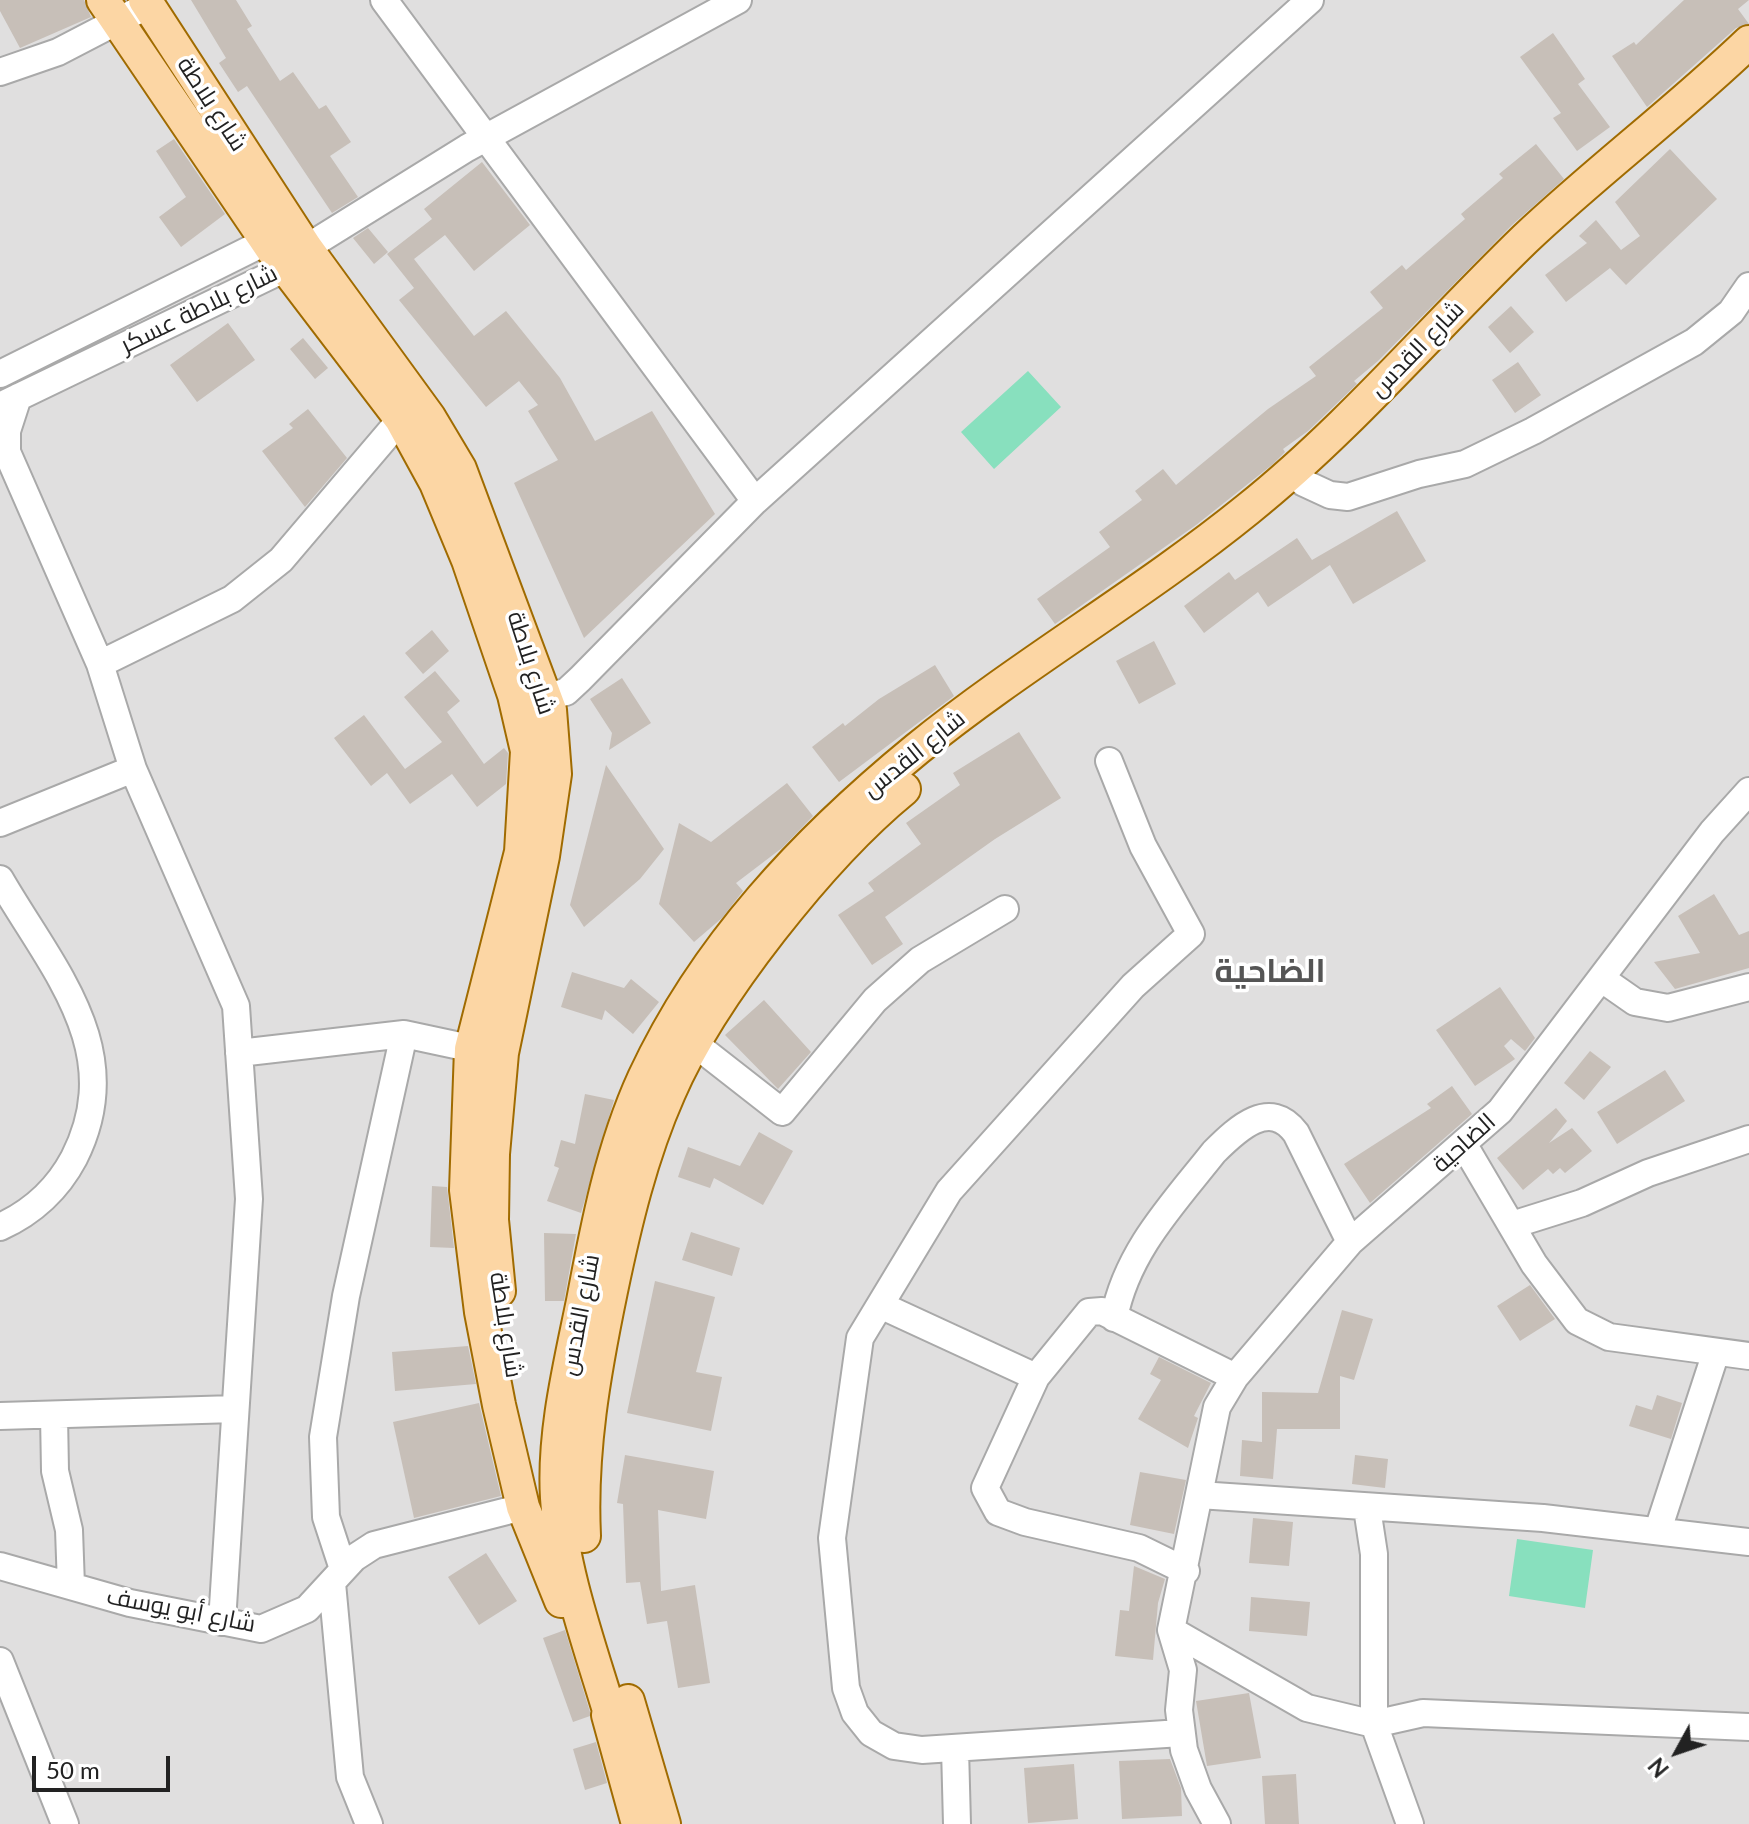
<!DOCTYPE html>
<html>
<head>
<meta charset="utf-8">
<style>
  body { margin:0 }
  #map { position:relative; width:1749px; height:1824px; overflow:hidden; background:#f2efe9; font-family:Lato,sans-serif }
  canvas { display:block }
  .north { position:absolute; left:1637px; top:1712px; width:80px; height:80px; -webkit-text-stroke:6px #fff; paint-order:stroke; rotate:230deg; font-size:22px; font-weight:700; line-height:32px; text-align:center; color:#222 }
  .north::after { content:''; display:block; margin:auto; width:28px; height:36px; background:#222; clip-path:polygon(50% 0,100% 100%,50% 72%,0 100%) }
  .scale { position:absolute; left:32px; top:1756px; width:138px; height:36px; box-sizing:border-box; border:4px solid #222; border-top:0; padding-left:10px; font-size:24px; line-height:28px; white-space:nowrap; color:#222; -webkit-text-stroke:6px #fff; paint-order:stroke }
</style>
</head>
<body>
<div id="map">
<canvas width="1749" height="1824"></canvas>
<div class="north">N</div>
<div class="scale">50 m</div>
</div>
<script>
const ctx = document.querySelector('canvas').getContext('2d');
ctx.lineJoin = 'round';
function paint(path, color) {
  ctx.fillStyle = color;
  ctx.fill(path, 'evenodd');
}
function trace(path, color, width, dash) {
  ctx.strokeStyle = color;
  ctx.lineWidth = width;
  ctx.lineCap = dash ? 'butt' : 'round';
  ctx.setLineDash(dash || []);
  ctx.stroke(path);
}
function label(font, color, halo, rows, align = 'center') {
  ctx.font = font + ' Lato,Cairo,sans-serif';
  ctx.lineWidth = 7;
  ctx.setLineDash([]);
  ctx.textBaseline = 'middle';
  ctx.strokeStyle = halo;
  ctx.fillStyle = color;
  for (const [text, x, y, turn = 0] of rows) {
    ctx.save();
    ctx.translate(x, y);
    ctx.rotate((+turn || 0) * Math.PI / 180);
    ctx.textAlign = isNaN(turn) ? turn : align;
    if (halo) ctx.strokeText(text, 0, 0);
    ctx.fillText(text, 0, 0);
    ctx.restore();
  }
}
const residential = new Path2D(`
  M0,0H1749V1824H0Z`);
const pitch = new Path2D(`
  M1028,371L1061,407L994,469L961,432Z
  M1517,1539L1593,1550L1585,1608L1509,1596Z`);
const building = new Path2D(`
  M0,0H84L91,17L20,48L0,11Z
  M191,0H236L252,26L247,29L280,81L293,72L319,109L326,105L351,142L330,156L358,197L332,213L247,86L238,92L219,63L226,58Z
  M1684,0H1749L1738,9L1749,24L1736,28L1647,107L1612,56L1634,42L1636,45Z
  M1553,33L1585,79L1578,84L1610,127L1577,151L1553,118L1561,113L1520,57Z
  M174,139L225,214L181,247L159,217L186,197L156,151Z
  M1536,144L1564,179L1512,225L1378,361L1354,381L1357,384L1308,431L1283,449L1285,452L1273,464L1196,525L1055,624L1037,599L1110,547L1099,532L1142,500L1135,491L1163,469L1176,485L1268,409L1316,376L1309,367L1383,308L1370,292L1402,265L1406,270L1465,219L1461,214L1503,178L1499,174Z
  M1670,149L1717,199L1626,285L1610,268L1566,302L1545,275L1587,243L1579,236L1596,220L1621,250L1640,236L1615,202Z
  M482,162L530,225L474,271L445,235L414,259L474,336L506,311L560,378L595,441L652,411L715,514L584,638L514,483L558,460L528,411L538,405L519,381L486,407L399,300L414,288L387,254L432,219L424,209Z
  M368,228L388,252L374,264L353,238Z
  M1511,306L1534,332L1510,353L1488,327Z
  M228,323L255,360L197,402L170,365Z
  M303,338L328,368L315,379L290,349Z
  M1518,362L1541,395L1515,413L1492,380Z
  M308,409L347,458L305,507L262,451L293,428L289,424Z
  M1397,511L1426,561L1353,604L1330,565L1268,607L1258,592L1204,633L1184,606L1229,572L1235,580L1297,538L1312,560Z
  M432,630L449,651L423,674L405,653Z
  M1154,641L1176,684L1139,704L1116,661Z
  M935,665L954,696L839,782L812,747L843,723L845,726L879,699Z
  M435,671L460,701L447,712L484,764L504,748L508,753L506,784L477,807L452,774L410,804L387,773L371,786L334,738L364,715L405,769L442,742L404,697Z
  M622,678L651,723L609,750L612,733L590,699Z
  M1019,732L1061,798L995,839L885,917L903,944L872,965L838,915L874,891L868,883L921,844L906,823L960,785L953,773Z
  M606,765L664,849L640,879L584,927L570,905Z
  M787,783L813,816L782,848L736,883L743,891L722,918L694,942L659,904L679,823L711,842Z
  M1714,894L1739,935L1749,931V968L1675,989L1654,962L1700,953L1678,916Z
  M572,972L624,988L631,979L659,1002L633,1034L605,1010L602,1020L561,1007Z
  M1500,987L1535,1038L1525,1051L1511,1039L1504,1046L1515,1059L1475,1086L1436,1030Z
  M764,1000L811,1052L778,1089L725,1035Z
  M1590,1051L1611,1067L1584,1100L1564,1083Z
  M1665,1070L1685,1101L1617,1144L1597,1112Z
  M1452,1086L1472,1114L1370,1203L1344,1164L1431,1108L1427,1104Z
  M585,1094L614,1100L581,1213L547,1201L559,1168L554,1166L561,1140L575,1144Z
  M1556,1108L1567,1121L1549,1143L1572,1128L1592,1151L1565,1173L1560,1168L1553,1174L1548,1169L1523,1190L1497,1158Z
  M759,1132L793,1151L763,1205L714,1178L710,1188L678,1177L688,1147L740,1166Z
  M432,1186L447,1187L454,1248L430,1247Z
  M691,1232L740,1248L732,1276L682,1260Z
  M544,1233L576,1234L564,1301H545Z
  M655,1281L715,1297L696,1372L722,1377L711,1431L627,1413Z
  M1530,1285L1555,1319L1520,1341L1497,1306Z
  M1342,1310L1373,1319L1354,1380L1340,1376V1429H1277L1273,1479L1240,1476L1242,1440L1262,1442V1392L1318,1393Z
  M468,1346L476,1384L395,1391L392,1352Z
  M1159,1357L1211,1383L1194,1416L1198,1418L1188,1448L1138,1419L1161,1380L1150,1374Z
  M1657,1395L1682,1403L1671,1439L1629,1426L1636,1405L1652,1410Z
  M479,1403L501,1496L414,1518L393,1422Z
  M625,1455L714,1471L706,1519L658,1510L661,1591L695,1585L710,1683L678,1688L667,1621L647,1624L640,1582L626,1583L623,1504L617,1503Z
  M1355,1455L1388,1459L1385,1488L1352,1484Z
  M1140,1472L1186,1480L1174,1534L1130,1525Z
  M1253,1518L1293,1522L1289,1566L1249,1563Z
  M486,1553L517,1601L479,1625L448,1577Z
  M1134,1566L1165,1579L1158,1603L1153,1660L1115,1656L1120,1610L1129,1611Z
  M1251,1597L1310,1602L1307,1636L1249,1631Z
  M565,1630L590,1712V1716L573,1722L543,1638Z
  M1249,1693L1261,1758L1207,1766L1196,1701Z
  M596,1742L607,1783L585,1790L573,1749Z
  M1170,1759L1181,1788L1182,1816L1122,1819L1119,1761Z
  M1074,1764L1078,1819L1028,1823L1024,1768Z
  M1296,1774L1299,1824H1265L1262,1776Z`);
const minor = new Path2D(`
  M384,0L755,501
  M0,72L58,52L135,12
  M0,374L267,241L286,244
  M18,397L7,431V452L100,664L133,769L236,1006L249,1199L222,1622
  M4,404L286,268L306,248L467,148L738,0
  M1304,483L1330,495L1348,497L1419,474L1465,464L1533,431L1694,342L1731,312L1749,286
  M100,664L232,599L281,560L401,419
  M527,701L566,692L580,679L755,501L1310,0
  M1109,761L1143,846L1191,934L1133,986L949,1191L860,1338L832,1538L846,1688L855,1713L871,1733L894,1746L922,1750L1181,1733
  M0,823L133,769
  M0,879C52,969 129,1050 74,1158C57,1190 33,1212 0,1227
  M1602,979L1635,1002L1668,1008L1749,987
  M695,1044L782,1112L875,1000L920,960L1005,909
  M239,1053L404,1034L488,1052
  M1464,1145L1534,1264L1577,1321L1609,1337L1749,1356
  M1512,1225L1582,1203L1648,1173L1749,1139
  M880,1305L1036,1377
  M1114,1318C1127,1251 1173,1204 1214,1152C1238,1128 1270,1098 1296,1133L1350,1242
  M54,1415L55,1471L69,1530L71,1586
  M0,1416L235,1409
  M1199,1495L1543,1518L1749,1542
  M1367,1508L1374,1554V1724L1410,1824
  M1658,1530L1716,1352
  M0,1566L130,1603L261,1629L307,1609L354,1558L374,1545L523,1507
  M343,1569L326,1517L323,1437L346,1296L404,1034
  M1186,1571L1139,1548L1025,1522L998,1512L985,1488L1036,1377L1089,1312L1102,1311L1235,1377
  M332,1583L350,1777L369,1824
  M1171,1630L1307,1708L1374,1724L1423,1713L1749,1727
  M0,1661L65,1824
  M955,1748L957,1824
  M1217,1824L1198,1789L1184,1750L1179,1710L1183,1670L1171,1630L1217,1407L1235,1377L1350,1242L1500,1111L1712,832L1749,791`);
const major = new Path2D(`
  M103,0L276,255L401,419L436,483L468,560L514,695L527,751L521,852L471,1049L466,1190L481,1312L499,1405L523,1507L561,1601
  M145,0L306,248L429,417L460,469L550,710L555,774L543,856L502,1053L493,1154L492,1220L499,1291
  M584,1536C580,1452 594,1373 611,1291C625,1224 641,1156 669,1093C711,996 822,856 904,789
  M628,1701L664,1824
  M608,1715L638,1824
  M616,1734C595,1660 562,1575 557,1498C553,1433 570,1365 583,1301C597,1226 612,1148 644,1078C705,946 806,840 917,749C1023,663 1142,595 1248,509C1349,428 1432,329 1525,239C1597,171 1677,111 1749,42`);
const streetNames = [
  ["شارع بلاطة",212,104,57],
  ["شارع بلاطة عسكر",199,309,-26],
  ["شارع القدس",1417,349,-46],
  ["شارع بلاطة",531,663,72],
  ["شارع القدس",914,754,-39],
  ["الضاحية",1464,1143,-42],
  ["شارع القدس",580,1315,-79],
  ["شارع بلاطة",506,1325,81],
  ["شارع أبو يوسف",181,1610,11]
];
const districtNames = [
  ["الضاحية",1270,972]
];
paint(residential, '#e0dfdf');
paint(pitch, '#88e0be');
paint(building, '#c7bfb8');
trace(minor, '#a9a9a9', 30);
trace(major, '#a06b00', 36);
trace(minor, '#fff', 26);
trace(major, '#fcd6a4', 32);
label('24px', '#222', '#fff', streetNames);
label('bold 32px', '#555', '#fff', districtNames);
</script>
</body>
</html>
